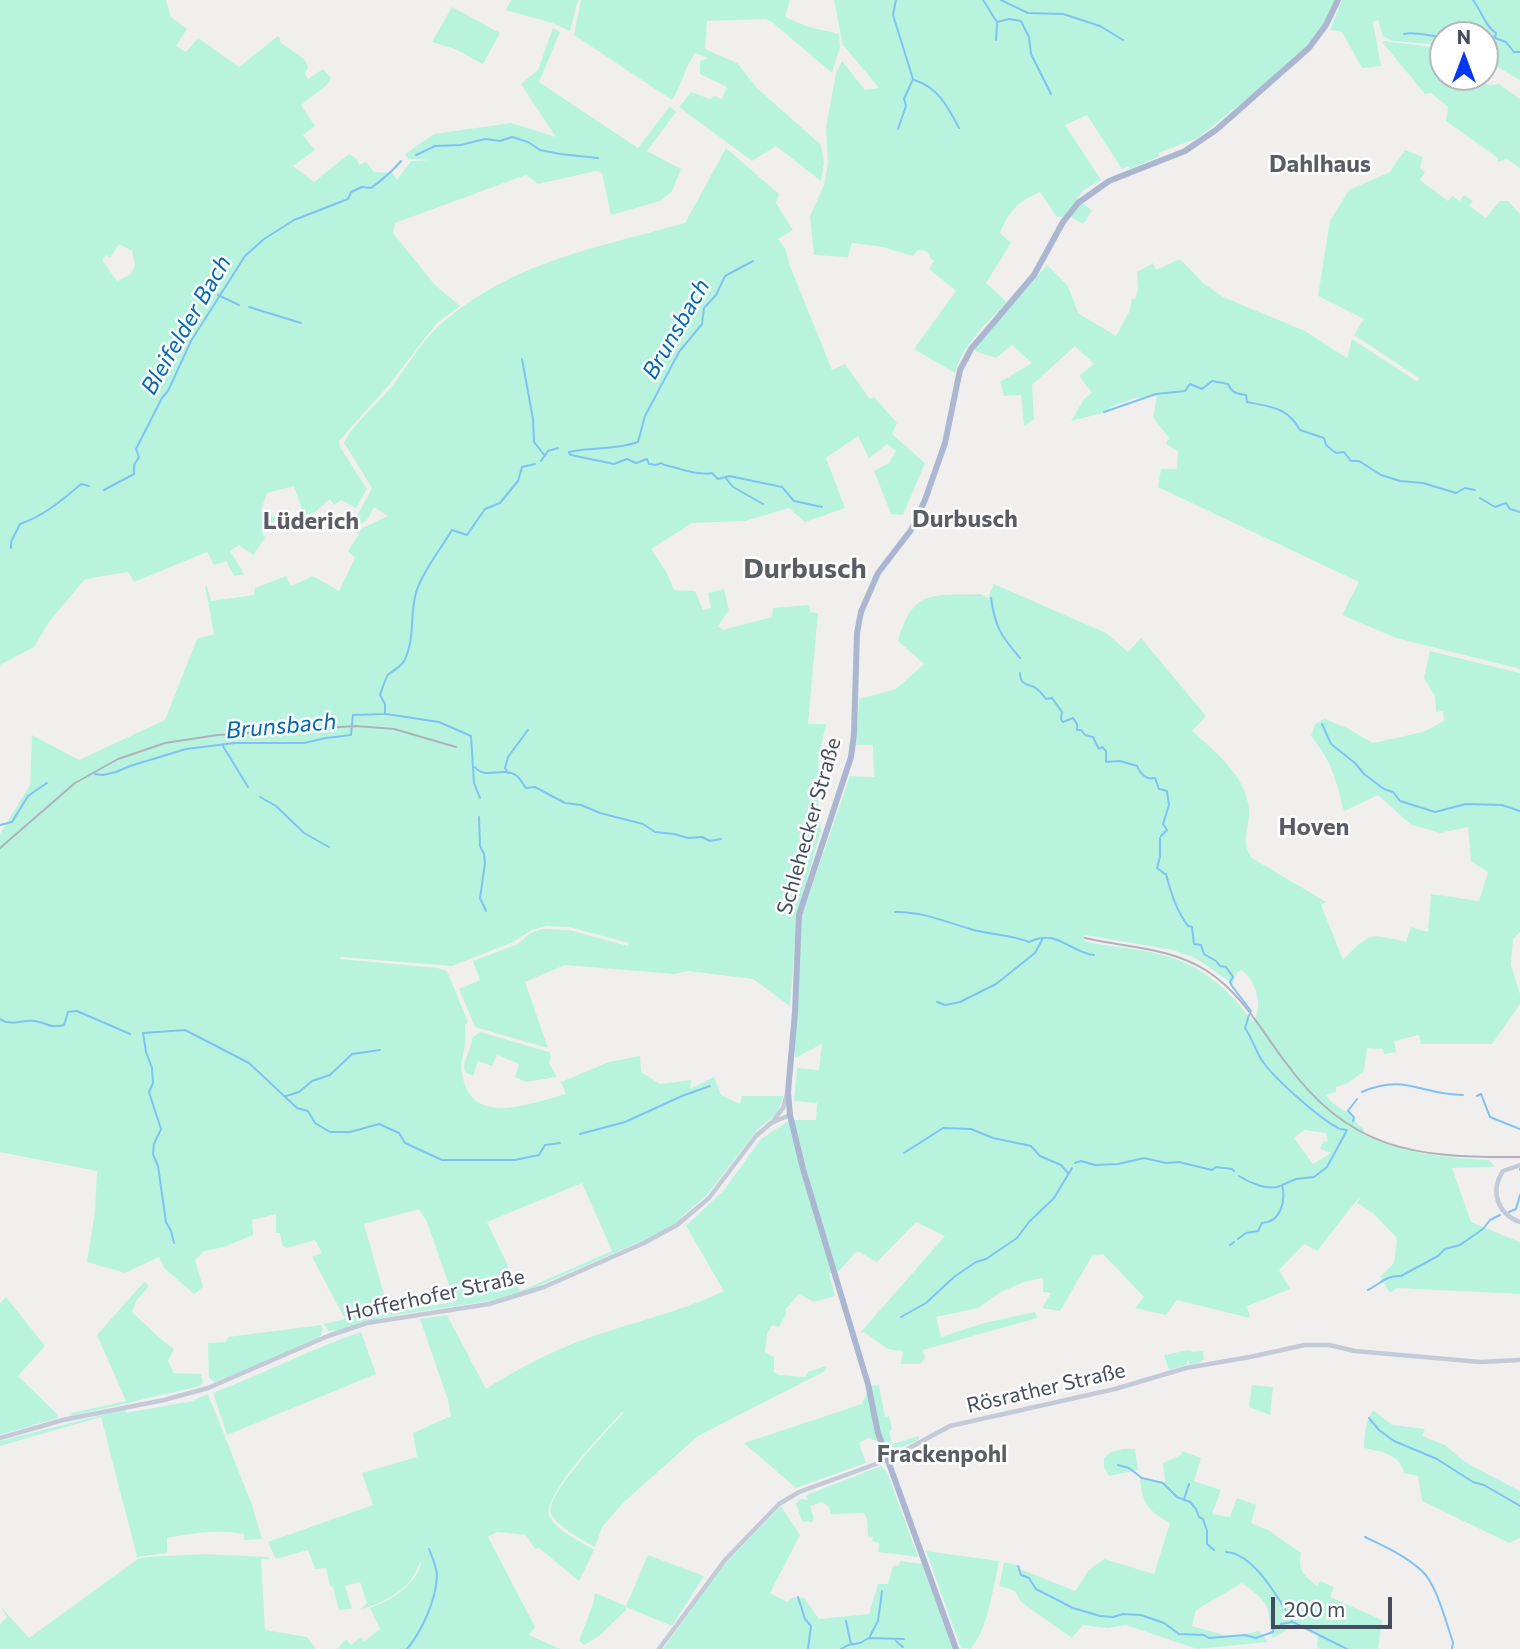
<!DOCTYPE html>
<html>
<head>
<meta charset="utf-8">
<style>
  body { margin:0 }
  #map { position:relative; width:1520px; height:1649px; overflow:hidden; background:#f1efee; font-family:Commissioner,sans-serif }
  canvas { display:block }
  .north { position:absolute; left:1429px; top:21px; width:70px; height:70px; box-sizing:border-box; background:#fff; border:2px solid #b5b7bf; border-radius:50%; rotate:0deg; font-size:19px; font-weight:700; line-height:28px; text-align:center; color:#454c5e }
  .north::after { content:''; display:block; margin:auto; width:24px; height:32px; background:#0638f4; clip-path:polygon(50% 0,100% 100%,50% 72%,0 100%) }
  .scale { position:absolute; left:1271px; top:1597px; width:121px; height:32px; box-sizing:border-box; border:4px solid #454c5e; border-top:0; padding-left:9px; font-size:21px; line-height:24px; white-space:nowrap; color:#454c5e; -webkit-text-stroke:5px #fff; paint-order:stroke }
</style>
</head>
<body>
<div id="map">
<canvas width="1520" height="1649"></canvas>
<div class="north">N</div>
<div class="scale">200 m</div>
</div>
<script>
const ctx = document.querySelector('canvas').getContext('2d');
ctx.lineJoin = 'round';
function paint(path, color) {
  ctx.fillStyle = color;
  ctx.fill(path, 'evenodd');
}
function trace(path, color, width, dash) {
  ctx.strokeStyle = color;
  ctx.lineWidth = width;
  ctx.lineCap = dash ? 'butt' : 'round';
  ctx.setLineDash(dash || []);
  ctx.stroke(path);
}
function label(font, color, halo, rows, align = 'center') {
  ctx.font = font + ' Commissioner,sans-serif';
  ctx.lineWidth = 5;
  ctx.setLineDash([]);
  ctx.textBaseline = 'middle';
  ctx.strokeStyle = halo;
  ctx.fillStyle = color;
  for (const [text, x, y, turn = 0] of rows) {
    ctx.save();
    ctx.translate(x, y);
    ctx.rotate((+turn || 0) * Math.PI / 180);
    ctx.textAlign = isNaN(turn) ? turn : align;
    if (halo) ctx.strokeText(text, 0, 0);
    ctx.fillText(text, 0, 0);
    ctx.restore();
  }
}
const green = new Path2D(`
  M0,0H166L171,17L187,29L176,46L186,52L198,38L239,67L278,36L280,38V42L304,59L308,67L305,73L308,79L323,69L331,78L328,84L301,105L315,126L303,135L315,150L293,166L314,182L349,154L357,159L359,165L366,162L374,172L392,173L397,180L411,161L431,160L408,159L405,154L434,134L511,123L556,137L521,84L538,70L553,28L560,32L539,82L638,148L670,106L676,112L647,151L681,169L672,191L660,201L611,215L602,173L596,171L538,184L526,175L395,223L393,233L435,285L460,306L437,323L388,386L339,441L340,447L367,489L356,508L341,500L334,505L330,499L315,512L304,516L294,486L267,493L261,510L278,519L262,532L265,538L253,555L239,545L230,551L244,574L234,576L226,561L214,565L207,552L134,582L128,572L85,579L49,622L34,647L0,665ZM119,244L132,251L135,265L131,274L117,281L102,260L106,255L110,258Z
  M511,0H578L570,31L552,23L506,10Z
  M581,0H790L785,17L809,27L839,34L840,47L832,73L772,22L766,19L707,21L705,49L737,63L757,88L821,145L824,163L821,181L776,146L752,161L679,107L691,92L710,99L714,96L722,99L727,87L700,74V61L708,58L695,53C684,69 682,85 672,100L574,35Z
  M834,0H1336L1316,38L1285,68L1198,138L1158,153L1160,156L1130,169L1128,166L1122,169L1087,115L1065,125L1101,180L1084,190L1077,198L1092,211L1083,224L1071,217H1057L1040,192C1019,201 1009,211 1000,233L1011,243L986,283L1007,302C986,324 963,344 955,373L914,349L956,291L929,269L934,261C926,256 933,250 918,250L913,256L883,247L852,243L848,257L814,255L810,216L824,185L828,163L826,127L836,73L842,61L865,90L879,88L843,45Z
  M1342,0H1520V80L1485,60V35H1443V45L1392,41L1383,36L1378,20L1373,22L1381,66L1362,68L1342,32L1330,30Z
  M452,7L500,33L483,64L455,49L432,42Z
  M1385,41C1405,45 1425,42 1443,53V77H1478L1488,85L1499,84L1520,99V168L1507,159L1498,162V158L1446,121L1448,107L1431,93L1425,94L1382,42Z
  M726,148L779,194L776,203L793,230L778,239L785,248L790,266L832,370L845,364L870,399L874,397L897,423L892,434L925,463L903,515L891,514L874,471L889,463L896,451L887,444L869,458L858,436L826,458L845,508L805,522L789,508L745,521L692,523L651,549L667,573L674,590L695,591L703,610L711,608L708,593L724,589L729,610L718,626L723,630L772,617L773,608L809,605L810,612L818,613L808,724H826L819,755L817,791L821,830L797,915L790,1006L753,979L688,971L674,974L565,965L525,982L548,1048L475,1027L459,989L480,980L473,961L518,944L529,934L542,929L569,930L628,946L629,943L569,927L547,926L532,930L513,942L452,966L341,957L340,959L438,968L447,971L468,1022L465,1025C465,1032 466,1040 465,1046C463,1056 460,1063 462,1073C470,1129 531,1103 566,1094L561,1082L609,1062L640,1056L641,1072L660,1084L691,1080L690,1089L714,1077L721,1095L740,1104L742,1096H783L778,1113L758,1129L706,1196L680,1218L682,1219L656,1235L520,1294L490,1301L389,1316L340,1330L329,1331L324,1324L345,1319L312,1257L322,1253L315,1240L287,1248L282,1245L280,1233H276V1214L252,1220L253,1235L224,1247L204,1251L195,1260L203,1287L194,1294L164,1268L159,1257L125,1273L87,1262L95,1211L97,1171L0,1152V834L30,785L32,735L79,760L165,720L197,639L214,634L205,586H207L211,601L254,595L255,588L286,576L291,586L313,576L339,591L355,558L348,551L359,534L356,531L388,516L374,507L367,520L354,528L352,525L372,488L344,443C354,422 377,405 392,386C408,366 421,341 441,324C513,261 597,248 685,223ZM582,1183L612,1251L520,1291L487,1222ZM419,1209L427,1222L455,1302L389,1312L364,1224Z
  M1405,150L1423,157L1420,168L1425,172L1420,180L1448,201L1452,196L1460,201L1464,195L1473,201L1469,206L1486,218L1500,201H1508L1520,214V669L1396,638L1342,615L1359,582L1158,487L1161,469H1177L1178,451L1166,444L1169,438L1153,417L1157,396L1135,398L1111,407L1110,411L1071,421L1084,399L1092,393L1079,376L1094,364L1075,346L1032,385L1034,419L1024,426L1021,395L1004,396L1000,382L1032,363L1012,345L996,358L975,351L976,344L1047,265L1068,286L1078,313L1116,336L1129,312L1132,299H1135L1138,289L1137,272L1153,263L1156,270L1180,259L1203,283L1223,297L1305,331L1347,358L1352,339L1418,382L1419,378L1354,335L1364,319L1318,296L1330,221L1349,190L1390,172Z
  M994,584L1106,633L1128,652L1141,638L1206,716L1192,731C1215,751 1247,777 1249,810C1250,826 1240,844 1252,858L1326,902L1321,905L1343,960C1370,933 1368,933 1406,942L1411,927L1428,932L1431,894L1479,901L1488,872L1471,861L1468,827L1440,833L1410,824L1378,795L1344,811C1336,781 1332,761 1311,736L1315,724L1325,719L1347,728L1373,743L1423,732L1444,721L1443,711L1436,712L1435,696L1424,678L1430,651L1520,673V932L1513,939L1511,965L1520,994V1004L1492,1044H1421L1419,1035L1394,1041L1396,1052L1384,1054L1383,1049L1367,1048L1364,1071L1348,1083L1336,1087V1092L1326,1095C1332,1104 1338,1107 1347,1112C1355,1117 1356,1125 1364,1129L1362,1134C1408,1154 1440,1157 1489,1160L1495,1167L1452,1168L1471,1222L1520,1242V1294L1397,1288L1390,1293L1380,1277L1394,1263L1397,1238L1373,1213L1357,1203L1361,1195L1317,1251L1304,1244L1279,1270L1290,1289L1247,1306L1250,1318L1177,1300L1166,1315L1135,1308L1144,1297L1103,1254L1092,1256L1060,1311L1042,1308L1051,1293L1043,1292V1278L1024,1282L999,1293L978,1308L936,1317L941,1337L984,1323L1035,1312L1037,1318L923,1350L925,1358L920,1364H901L903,1351L888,1349L864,1332L860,1333L945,1236L916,1222L877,1262L857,1251L839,1271L829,1273L835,1296L814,1302L799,1294L785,1310L786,1314L779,1327L772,1325L767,1334L765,1352L774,1357V1372L779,1375L805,1377L808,1372L826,1366L825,1371L698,1436L624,1502L602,1527L595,1547C584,1541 555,1525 551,1514C544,1495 610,1428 624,1412L623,1411C608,1428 539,1497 550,1517C558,1532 581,1541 594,1550L579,1581L539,1548L535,1549L526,1535L497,1532L488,1537L535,1627L529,1635L560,1649H337L346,1639L351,1645L361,1637L364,1642L380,1629L370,1608C392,1600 417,1585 422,1560C418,1566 415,1574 411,1580C400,1594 379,1605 361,1609L367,1603L360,1582L345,1586L352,1609L339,1610L333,1587L330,1586L326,1568L315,1569L308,1550L276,1559L268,1542L373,1505L362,1473L417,1457L413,1433L451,1416L448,1400L420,1319L447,1315L486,1389C511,1373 539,1358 567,1346C618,1325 674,1315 724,1291L686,1226L724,1190L761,1139L790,1120H816L817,1103L794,1101L797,1068L819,1070L822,1044L795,1058L794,1024L802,915L850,776L874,777L873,745H856L859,699L896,689L924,664L898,641C913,588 932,596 980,594L988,598ZM1085,935L1173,950L1197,959L1233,984L1236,974L1241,970C1256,979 1264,1008 1253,1022C1229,989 1199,963 1159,954C1134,948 1109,947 1084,941ZM1304,1130L1326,1133L1328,1142L1323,1141L1320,1149L1331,1153L1313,1164L1294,1138Z
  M480,1032L549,1052L551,1056L549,1063L557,1077L526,1082L515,1077L519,1064L497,1055L492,1066L478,1061L473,1076L465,1072L464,1067C465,1057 471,1050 472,1038Z
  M144,1282L149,1286L136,1301L132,1312L163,1341L174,1349L168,1361L174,1373L201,1374L203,1382L200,1386L72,1416L71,1413L126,1401L97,1335Z
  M6,1297L45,1346L18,1376L56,1413L58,1418L0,1435V1303Z
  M321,1325L323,1329L320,1337L264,1363L215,1382L209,1378L208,1343L226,1342L228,1337Z
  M361,1332L376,1374L227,1435L213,1393C263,1374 310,1349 361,1332Z
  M1189,1350L1193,1352L1203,1351L1204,1359L1199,1363L1190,1365L1188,1360L1186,1365L1169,1370L1164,1355Z
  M879,1385L885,1417L889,1416L892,1429L889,1432L892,1444L919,1436V1440L890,1452L885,1444L868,1438L859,1443L866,1463L796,1488L744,1443L862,1404L870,1386Z
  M1252,1385L1273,1387L1270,1415L1249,1407Z
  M208,1394L252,1505L262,1539L244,1540V1534C217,1529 193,1533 167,1538V1553L137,1557L101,1417L0,1446V1441L125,1409L126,1413L192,1401Z
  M1373,1410L1392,1425L1425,1429L1422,1436L1445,1445L1465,1462L1520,1491V1538L1509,1543L1422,1501L1418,1476L1404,1473C1401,1455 1380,1451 1364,1448C1364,1436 1366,1421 1373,1410Z
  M1123,1449H1135L1138,1470L1109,1476L1104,1467V1458L1111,1452Z
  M1182,1451L1201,1458L1194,1481L1221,1490L1212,1514L1230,1517L1237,1498L1256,1505L1251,1523L1268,1530L1301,1553C1297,1570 1305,1576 1317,1586L1320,1581L1334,1587L1330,1597L1382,1620L1378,1649H1319L1317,1646L1318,1634L1298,1623L1273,1638C1269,1628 1271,1625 1269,1615C1267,1600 1253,1591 1242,1583L1196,1610L1192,1626L1231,1637L1259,1631L1268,1642L1197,1649L1126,1625L1108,1628L1083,1625L1072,1638L1021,1602L1015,1591L999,1586L1004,1562L1020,1566V1569L1075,1591L1089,1570L1104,1559L1154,1574L1170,1523C1145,1509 1143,1503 1139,1474L1142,1477L1165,1483L1163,1463L1181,1455Z
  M881,1466L887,1472L918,1557L878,1552L879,1543L872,1541L873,1537L868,1536L867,1519L864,1513L831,1514L829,1507L822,1502L810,1506L814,1518L812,1522L802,1521L796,1504L800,1499L808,1500L806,1496L809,1494Z
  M781,1506L800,1535L770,1593L787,1602L794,1597L804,1598L819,1619L869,1614L878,1584H888L893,1566H899L900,1561L922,1564L953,1649H663L719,1570Z
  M926,1551L999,1561C994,1584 987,1634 970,1649L961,1648Z
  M206,1554L268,1557L270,1559H261L265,1630L307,1637L316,1649H0V1624L7,1617L0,1606L29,1638L138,1559L146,1557Z
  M648,1555L704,1576L672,1626L626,1607L625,1611L598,1637L584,1645L579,1641L593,1604L595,1593L626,1606Z`);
const stream = new Path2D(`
  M896,0L893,15L913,79L904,99L906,106L898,129
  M983,0L997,22L1009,19L1021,21L1029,37L1031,54L1051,94
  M1001,0L1028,13L1063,14L1100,26L1123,40
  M1473,0C1481,10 1485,26 1496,33L1495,38L1506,42L1514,52H1520
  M1404,34C1417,31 1430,37 1443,37
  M1459,35H1460
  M1485,36L1494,37
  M996,40L997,24
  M914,80C938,87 948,107 959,128
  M416,155L435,146L461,145L485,139L500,141L512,137L528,142L540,150L560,154L598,158
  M218,295L239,305
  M249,307L301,323
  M522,359L533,419L534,442L545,456
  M1104,412L1156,394L1185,391L1190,384L1202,389L1212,381L1228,384C1232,393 1237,394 1246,395L1247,402C1272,407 1287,407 1300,430L1324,438L1326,445L1336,453L1344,452L1351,461H1359L1381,475L1400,481L1423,483L1456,493L1465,488L1475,490
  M569,452C591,447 616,450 638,442L645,416L679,352L702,324L704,308L716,295L725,276L753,261
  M569,453L571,455L614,464L627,459L636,463L647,459L649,464L656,465L661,463L664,465C680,468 697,476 712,473L718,479L729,476L782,487L794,501L822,507
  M541,461L548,451L558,448
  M725,477L733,487L763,504
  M104,490L134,474V465L139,457L136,449L162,398L168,391L191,341L245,256L264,239L294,220L348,199L351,192L362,187L371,188C382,180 392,172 401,161
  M1480,498L1495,507L1506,503L1510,509L1520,512
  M11,548V542L20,524C44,516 62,500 81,484L89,486
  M991,598C995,627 1001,636 1020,658
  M1020,673C1021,685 1024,683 1034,687C1038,689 1043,695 1046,699L1052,698L1062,712L1061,719L1063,722L1073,718L1077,724V730H1081L1085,735L1093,737L1099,749L1102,747L1106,751V762L1120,761L1137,766C1141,775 1146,780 1155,778L1159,789L1167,791L1169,805L1163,824L1167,830L1161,836
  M386,714L439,722L471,736L474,783L480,798
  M1322,724L1331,744L1355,763L1364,774L1384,789L1393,792L1400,801L1435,812L1466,804L1502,805L1520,811
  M223,746L248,787
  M475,767C485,781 506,764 519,778C522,781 523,785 526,788L535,787L565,803L581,805L600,813L643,824L655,832L674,834L688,838L702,837L710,841L721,839
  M508,773L505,768L508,757L528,730
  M95,774L103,775L116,772L130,766L186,749L235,743H304L326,738L351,735L353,715L385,714V704L380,695C382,690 385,679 388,675C393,670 400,668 404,661C415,640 410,618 415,597C418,578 442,547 452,530L467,535L485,509L500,503L518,481L522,467L535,464
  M260,797L276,806L304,833L329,847
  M479,817L480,846L484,854L485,863L480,898L486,911
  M0,825L12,822L28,796L47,783
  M1160,838V857L1157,868L1165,874
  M1166,874C1171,893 1176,910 1188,926L1192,927L1194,944L1201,945L1204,954L1216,961L1220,966L1226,967L1233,977L1230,982L1232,986L1251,1011
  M895,912C920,911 947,922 970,929C990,935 1010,934 1029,942C1058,928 1068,952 1094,955
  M937,1002L945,1005L960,1002L996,984L1035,953L1043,938
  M1249,1015L1245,1028C1252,1038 1256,1052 1263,1062C1277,1081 1318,1117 1338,1128
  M0,1019C12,1027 22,1019 35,1021C49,1023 49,1029 64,1025L68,1012L77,1011L130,1034
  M1362,1092C1405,1073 1421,1095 1463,1095
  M286,1096L299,1092L312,1081L330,1075L352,1054L380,1050
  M1477,1096L1481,1094L1490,1117L1520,1129
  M1353,1121L1354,1117L1348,1111L1357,1099
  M1340,1129L1347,1130
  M580,1134L625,1122L682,1096L710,1086
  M904,1153L943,1128L971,1129L993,1138L1031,1146L1040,1156L1061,1165L1068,1173
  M1075,1163L1081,1161L1095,1165L1118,1164L1144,1158L1166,1163L1179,1162L1212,1170L1216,1167L1232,1169L1234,1171
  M1520,1169V1170
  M1239,1176C1250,1183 1268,1191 1280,1186
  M1509,1212L1516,1209L1520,1195
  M1238,1239L1246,1233L1258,1231L1262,1223C1281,1222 1286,1201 1282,1185L1296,1179L1314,1177L1327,1167L1346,1132
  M174,1243L171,1231L166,1222L158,1166L153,1154L154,1144L161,1129L149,1092L153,1083L152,1068L146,1052L143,1033L185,1030L249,1063L297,1108L308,1111L315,1123L330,1132H350L379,1124L399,1133L405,1143L442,1160H515L539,1155L545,1145L560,1143
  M1230,1245L1234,1242
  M1368,1290C1380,1284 1386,1275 1401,1276L1438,1256L1445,1249L1460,1245L1483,1229L1490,1220L1500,1215
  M901,1317L926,1303L954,1277L976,1262L986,1259L1017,1238L1029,1222L1054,1198L1072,1168
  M1369,1418L1379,1430L1394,1441L1437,1459L1473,1482L1484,1485L1520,1506
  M1118,1465L1129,1468L1142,1478L1163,1483L1177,1497L1190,1502L1196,1509L1199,1517L1203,1519L1207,1531V1544L1214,1550
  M1184,1499L1189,1484
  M1365,1537C1384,1546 1406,1556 1422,1571C1437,1585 1446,1623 1453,1642L1452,1649
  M1226,1552C1254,1553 1279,1600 1293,1622
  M1018,1566L1021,1575L1029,1578L1036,1589L1073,1608L1100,1616L1113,1617L1123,1614L1141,1615L1164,1623L1179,1634L1204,1635L1209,1638L1245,1635L1256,1638L1273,1632V1629L1281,1627V1624L1293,1622L1347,1649
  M798,1597L805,1619L811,1626L808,1649
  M846,1621L851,1644
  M870,1636L878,1621L882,1591
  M896,1641L903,1647
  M407,1649C422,1631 436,1600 437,1576C437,1567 432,1557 429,1549
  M841,1649L848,1645L860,1643L869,1638L904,1639`);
const minor = new Path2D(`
  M774,1120L783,1108L787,1094
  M1520,1165L1503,1171C1490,1191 1497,1214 1520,1222
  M0,1438L63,1420L164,1400L208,1388L328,1336L367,1323L489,1304L544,1287L644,1243L677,1225L709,1198L756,1136L771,1123L790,1115
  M659,1649L725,1560L779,1504L799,1492L887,1460L950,1426L1115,1389L1186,1368L1250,1357L1305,1345H1329L1355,1351L1480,1362L1520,1360`);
const major = new Path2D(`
  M956,1649L878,1433L868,1384L803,1169L790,1115L788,1092L795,1012L799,915L851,757L854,734L857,633L861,612L878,573L911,530L925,500L945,443L960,370L971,349L1034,275L1063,222L1078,203L1109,181L1185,151L1216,130L1309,48L1326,25L1338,0`);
const rail = new Path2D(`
  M0,848L75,783L118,759L165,743L218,735L356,726L394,729L456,747
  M1085,938C1127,948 1170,947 1207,971C1241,993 1260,1028 1283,1059C1349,1151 1414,1158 1520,1157`);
const streetNames = [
  ["Schlehecker Straße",809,826,-74],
  ["Hofferhofer Straße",435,1295,-12],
  ["Rösrather Straße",1046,1388,-13]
];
const waterNames = [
  ["Bleifelder Bach",186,325,-60],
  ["Brunsbach",676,329,-60],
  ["Brunsbach",281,726,-5]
];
const neighbourhoodNames = [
  ["Frackenpohl",942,1454]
];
const quarterNames = [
  ["Dahlhaus",1320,164],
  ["Durbusch",965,519],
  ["Lüderich",311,521],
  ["Hoven",1314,827]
];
const districtNames = [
  ["Durbusch",805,569]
];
paint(green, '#b8f4dd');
trace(stream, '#80c2f5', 2);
trace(minor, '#c3cad8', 4.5);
trace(major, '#abb6d1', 6);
trace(rail, '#b0b1ba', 2);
label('21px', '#454c5e', '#fff', streetNames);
label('italic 23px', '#0066b6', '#fff', waterNames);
label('bold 23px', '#5a5d64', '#fff', neighbourhoodNames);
label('bold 24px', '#5a5d64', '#fff', quarterNames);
label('bold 28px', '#5a5d64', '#fff', districtNames);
</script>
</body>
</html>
